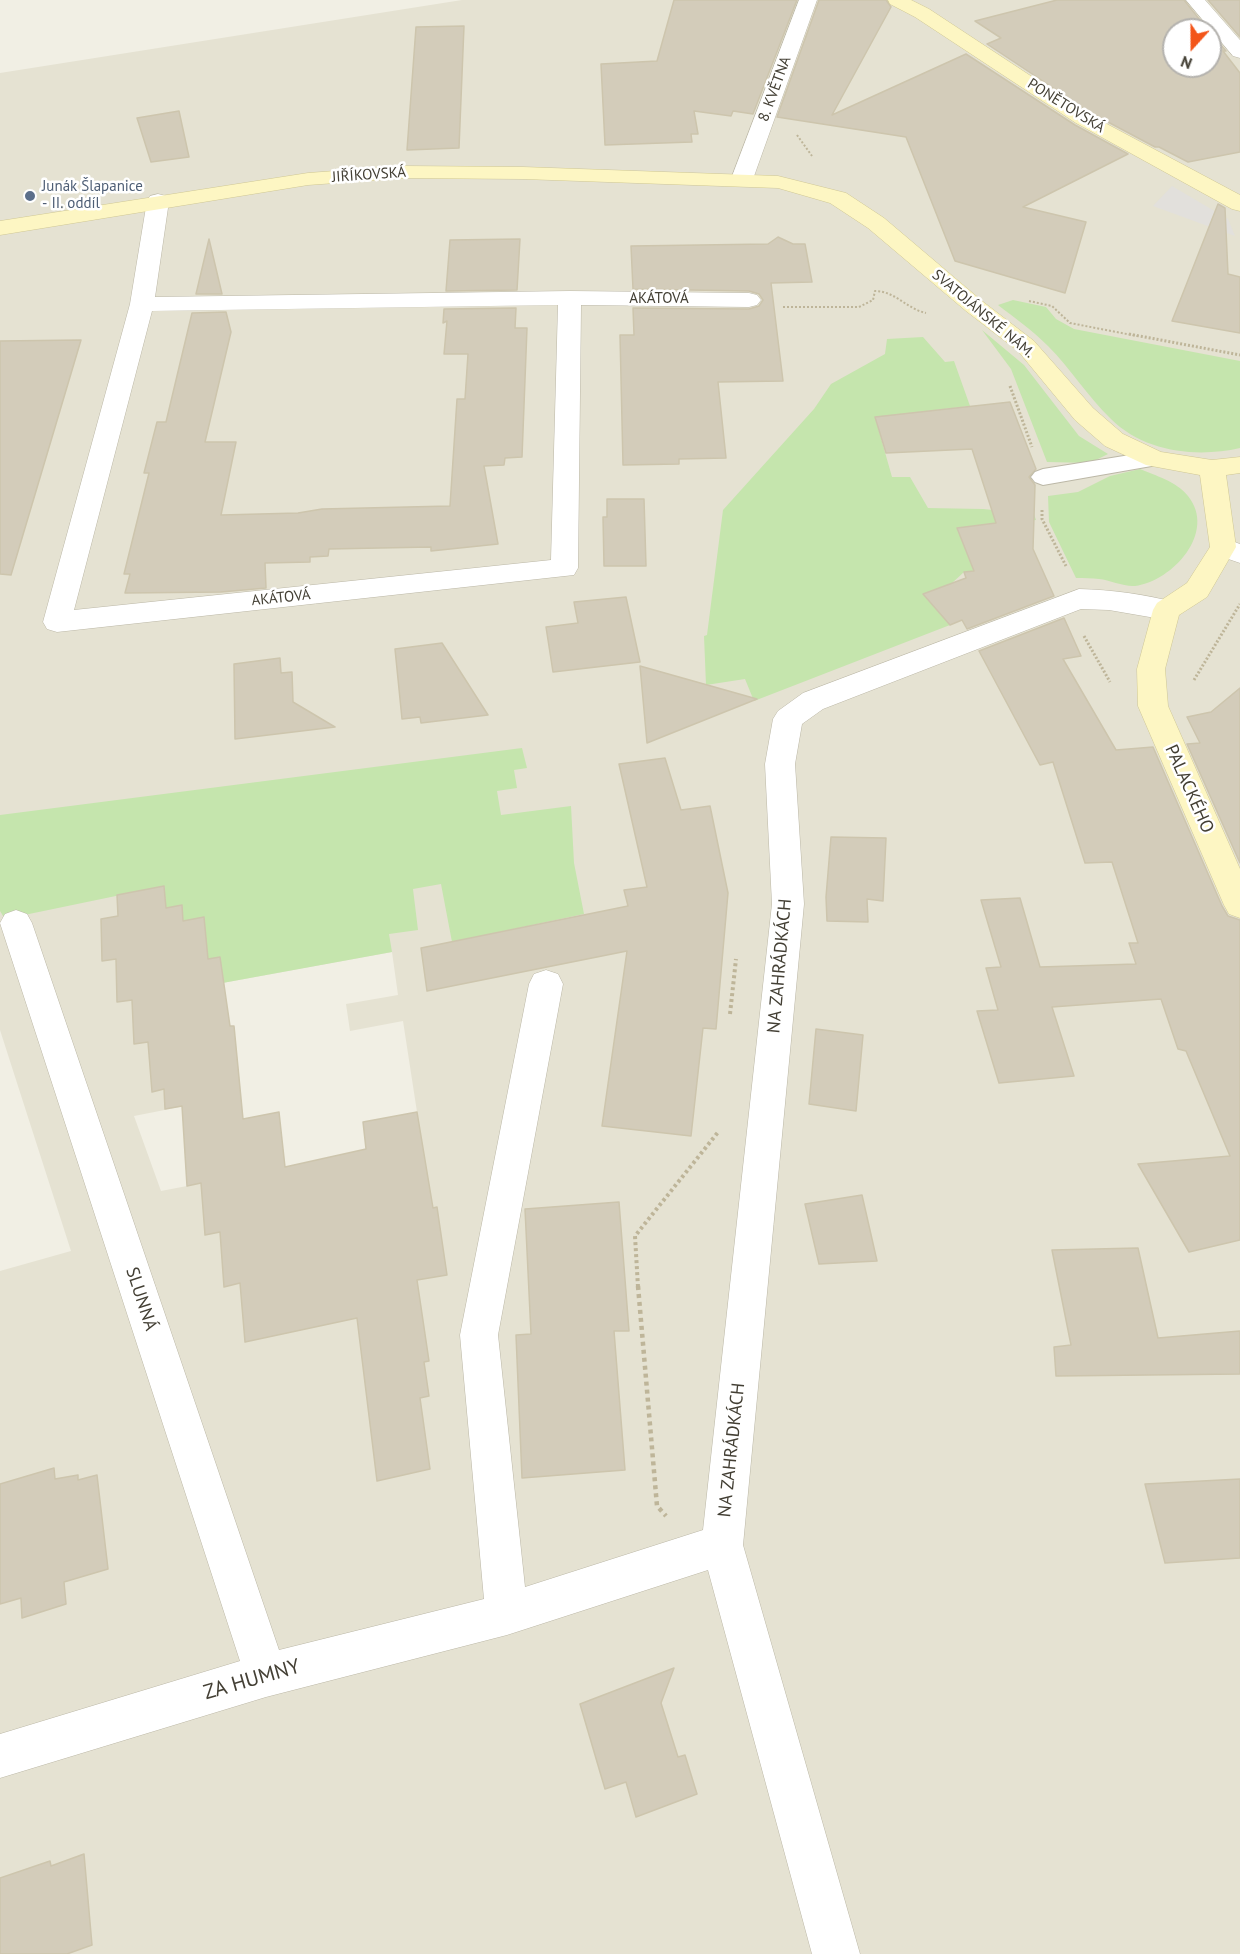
<!DOCTYPE html>
<html>
<head>
<meta charset="utf-8">
<style>
  body { margin:0 }
  #map { position:relative; width:1240px; height:1954px; overflow:hidden; background:#f1efe4; font-family:"PT Sans",sans-serif }
  canvas { display:block }
  .north { position:absolute; left:1162px; top:18px; width:60px; height:60px; box-sizing:border-box; background:#fff; border:2px solid #b4b2ae; border-radius:50%; rotate:201deg; font-size:16px; font-weight:700; line-height:24px; text-align:center; color:#433f34 }
  .north::after { content:''; display:block; margin:auto; width:21px; height:27px; background:#f35519; clip-path:polygon(50% 0,100% 100%,50% 72%,0 100%) }
</style>
</head>
<body>
<div id="map">
<canvas width="1240" height="1954"></canvas>
<div class="north">N</div>
</div>
<script>
const ctx = document.querySelector('canvas').getContext('2d');
ctx.lineJoin = 'round';
function paint(path, color) {
  ctx.fillStyle = color;
  ctx.fill(path, 'evenodd');
}
function trace(path, color, width, dash) {
  ctx.strokeStyle = color;
  ctx.lineWidth = width;
  ctx.lineCap = dash ? 'butt' : 'round';
  ctx.setLineDash(dash || []);
  ctx.stroke(path);
}
function label(font, color, halo, rows, align = 'center') {
  ctx.font = font + ' "PT Sans",sans-serif';
  ctx.lineWidth = 5;
  ctx.setLineDash([]);
  ctx.textBaseline = 'middle';
  ctx.strokeStyle = halo;
  ctx.fillStyle = color;
  for (const [text, x, y, turn = 0] of rows) {
    ctx.save();
    ctx.translate(x, y);
    ctx.rotate((+turn || 0) * Math.PI / 180);
    ctx.textAlign = isNaN(turn) ? turn : align;
    if (halo) ctx.strokeText(text, 0, 0);
    ctx.fillText(text, 0, 0);
    ctx.restore();
  }
}
const residential = new Path2D(`
  M462,0H1240V1954H0V1271L71,1251L0,1030V73ZM1174,30H1210V66H1174ZM392,952L398,995L346,1004L350,1031L403,1021L417,1112L363,1122L366,1150L285,1167L279,1112L184,1130L187,1186L161,1191L134,1116L241,1095L234,1026L220,1028L217,984Z`);
const green = new Path2D(`
  M1013,300L1046,307L1056,319L1074,329L1240,361V448C1197,458 1144,452 1111,419C1088,397 1071,369 1048,346C1033,331 1015,318 998,305Z
  M982,330L1024,365L1079,436L1108,454L1090,463L1047,462L1011,369Z
  M923,337L945,362L954,361L970,406L875,417L892,477H910L928,508L983,509L1034,514L1036,520L957,528L974,571L964,572L951,584L950,625L754,701L745,679L706,685L704,636L707,635L723,510L814,409L831,384L885,354L887,339Z
  M1140,469C1156,476 1176,481 1188,496C1217,532 1173,581 1135,586C1124,587 1110,580 1099,579C1092,578 1084,578 1076,578L1049,522L1048,496L1078,492L1110,476Z
  M522,748L527,768L514,770L517,788L497,791L501,815L571,806L574,863L584,914L452,942L441,884L413,889L418,930L389,934L392,952L217,984L215,980L222,972L220,957L200,961L199,939L205,930L204,918L183,921L182,905L166,908L164,886L5,919L0,911V815Z`);
const parking = new Path2D(`
  M1172,186L1228,219L1235,236L1153,206Z`);
const building = new Path2D(`
  M674,0H797L753,114L733,111L731,116L694,111L698,134H691L692,142L605,145L601,64L657,61Z
  M819,0H886L891,7L832,115L966,54L1075,125L1128,154L1023,207L1086,222L1065,293L955,261L906,137L777,117Z
  M1057,0H1184L1208,30H1174V66H1210V32L1226,51H1223L1240,73V152L1188,162L1159,147H1155L1091,113L987,44L1001,38L975,21Z
  M1208,0H1240V37Z
  M464,26L459,148L407,150L416,27Z
  M179,111L189,157L151,162L137,118Z
  M1218,204L1225,208L1228,274L1240,277V333L1172,321Z
  M778,237L793,244H805L812,282L771,283L783,381L718,382L726,458L679,459V464L623,465L620,335H634L633,308L749,309L759,306L763,300L759,294L749,291L633,289L631,246L768,244Z
  M209,239L222,294H196Z
  M520,239L517,290L446,291L450,240Z
  M516,308L515,328H527L522,457L505,458L504,465L484,466L498,544L431,551V547L329,549L328,556L310,557V562L265,563L266,588L221,592L125,593L130,574H124L149,473H144L157,422H166L192,313L226,312L231,332L205,442H236L221,515L298,513L322,509L450,506L457,399H465L468,354H444L447,321L443,323L444,309Z
  M81,340L11,575L0,574V341Z
  M1010,402L1036,469L1029,477L1035,485L1033,549L1054,596L967,629L962,620L950,625L923,594L966,578L964,572L974,571L957,528L996,523L972,449L886,453L875,417Z
  M607,499H644L646,566H604L603,517H607Z
  M626,597L640,662L553,672L546,627L578,623L574,602Z
  M1064,618L1081,656L1063,659L1116,750L1153,747L1222,906L1228,916L1240,920V1240L1189,1252L1138,1164L1230,1156L1186,1051L1178,1049L1161,999L1052,1007L1074,1076L999,1083L977,1011L998,1010L986,968L1001,967L981,900L1020,898L1040,967L1136,964L1129,943H1138L1112,862L1085,863L1053,762L1040,765L979,651Z
  M442,643L488,715L421,723L420,717L402,719L395,649Z
  M280,658L281,673L292,672L293,702L335,727L235,739L234,664Z
  M640,666L757,699L647,743Z
  M1240,688V863L1187,744L1200,743L1187,717L1211,712Z
  M665,758L681,810L710,806L728,893L716,1029L703,1028L691,1136L602,1126L627,951L427,991L421,948L628,906L624,890L647,887L619,764Z
  M831,837L886,838L883,901L867,899L868,922L827,921L826,897Z
  M164,886L166,908L182,905L183,921L204,917L208,959L220,957L230,1026H234L243,1119L279,1112L285,1167L366,1149L363,1122L417,1112L433,1208L437,1207L447,1275L417,1280L429,1361L424,1362L429,1396L420,1398L430,1469L377,1481L357,1318L245,1342L240,1283L224,1287L220,1232L205,1235L201,1183L187,1186L182,1106L165,1109L164,1089L152,1092L148,1042L134,1044L132,1000L117,1002L116,959L102,961L101,919L118,916L117,895Z
  M816,1029L863,1035L856,1111L809,1104Z
  M862,1195L877,1261L819,1264L805,1204Z
  M619,1202L629,1331H614L625,1470L522,1478L516,1335L531,1334L525,1209Z
  M1138,1248L1158,1338L1240,1331V1374L1056,1376L1054,1347L1071,1345L1052,1250Z
  M54,1468L55,1479L78,1475V1480L97,1475L108,1569L64,1582L66,1604L22,1618L21,1598L0,1604V1484Z
  M1240,1479V1558L1165,1563L1145,1484Z
  M674,1668L661,1703L678,1757L685,1755L697,1794L636,1817L626,1782L605,1789L580,1704Z
  M84,1854L92,1945L67,1954H0V1878L50,1861L51,1866Z`);
const pathFar3 = new Path2D(`
  M797,135L812,156
  M1029,301L1052,306L1070,323L1137,336
  M783,307H859L873,300L875,291C895,291 907,309 926,313`);
const pathFar2 = new Path2D(`
  M1129,334L1240,355
  M1010,386L1032,447
  M1042,510V519L1066,566
  M1084,636L1110,682
  M1194,680L1240,604`);
const pathFar1 = new Path2D(`
  M730,1014L736,959
  M638,1287L635,1236L719,1131`);
const path = new Path2D(`
  M638,1286L657,1506L666,1516`);
const lane = new Path2D(`
  M1155,451L1163,454L1167,459L1163,464L1043,485L1035,482L1031,477L1035,472L1043,469Z`);
const street = new Path2D(`
  M799,0H817L753,179L750,184L742,185L734,184L731,179Z
  M1186,0H1205L1240,40V58L1233,56Z
  M158,194L166,196L169,201L155,297L570,291L749,293L757,295L761,300L757,305L749,307L581,305L578,568L574,575L57,632L47,629L43,622L130,304L147,201L150,196ZM558,305L551,560L74,610L152,311Z
  M1223,538L1240,544V563L1214,554L1210,547L1214,540Z
  M1079,589C1112,590 1145,594 1177,603L1181,610L1177,617L1167,620L1109,610L1081,609L823,709L802,724L795,764L804,904L743,1545L860,1954H812L708,1570L507,1635L266,1697L0,1778V1734L240,1661L0,923L5,914L16,910L27,914L32,923L279,1650L484,1599L460,1335L529,984L534,974L546,970L558,974L563,984L498,1335L525,1587L703,1530L772,904L765,764L773,719L778,711L803,693Z`);
const secondary = new Path2D(`
  M888,0H911L929,9L1090,115L1240,195V211L1232,209L1076,123L915,17L890,4Z
  M404,166L523,167L778,176L846,193L884,218L982,301L1034,341L1093,408L1123,434L1161,452L1212,460L1240,457V473L1226,475L1236,547L1207,597L1179,615L1165,669L1168,706L1240,869V918L1229,914L1224,905L1138,706L1137,669L1153,610L1157,603L1187,583L1210,547L1200,475L1146,465L1105,446L1075,420L1018,351L966,311L868,228L830,203L778,188L523,179L404,178L308,185L0,235V221L308,173Z`);
const markers = [
  [30,196,6,"#5c6f8a"]
];
const farStreetnames = [
  ["8. KVĚTNA",775,89,-70],
  ["PONĚTOVSKÁ",1066,106,32],
  ["JIŘÍKOVSKÁ",369,175,-4],
  ["AKÁTOVÁ",659,299],
  ["SVATOJÁNSKÉ NÁM.",983,314,40],
  ["AKÁTOVÁ",281,598,-6]
];
const farServicenames = [
  ["Junák Šlapanice",42,187],
  ["- II. oddíl",42,204]
];
const streetNames = [
  ["PALACKÉHO",1189,789,66],
  ["NA ZAHRÁDKÁCH",780,966,-85],
  ["SLUNNÁ",141,1299,72],
  ["NA ZAHRÁDKÁCH",732,1450,-84]
];
const nearStreetnames = [
  ["ZA HUMNY",252,1680,-16]
];
paint(residential, '#e5e2d2');
paint(green, '#c5e5ad');
paint(parking, '#e2e0dc');
paint(building, '#d3ccba');
trace(building, '#cdc5ad', 1.5);
trace(lane, '#bcb8a7', 2);
trace(street, '#bcb8a7', 1);
trace(secondary, '#d0c895', 1);
trace(pathFar3, '#beb599', 2, [2, 2]);
trace(pathFar2, '#beb599', 3, [2, 2]);
trace(pathFar1, '#beb599', 4, [3, 3]);
trace(path, '#beb599', 4.5, [4, 4]);
paint(lane, '#fff');
paint(street, '#fff');
paint(secondary, '#fdf6c3');
for (const [x, y, r, color] of markers) {
  const dot = new Path2D();
  dot.arc(x, y, r, 0, 2 * Math.PI);
  ctx.fillStyle = color;
  ctx.fill(dot);
  trace(dot, '#fff', 2);
}
label('15px', '#433f34', '#fff', farStreetnames);
label('15px', '#4e5e75', '#fff', farServicenames, 'left');
label('18px', '#433f34', '#fff', streetNames);
label('21px', '#433f34', '#fff', nearStreetnames);
</script>
</body>
</html>
